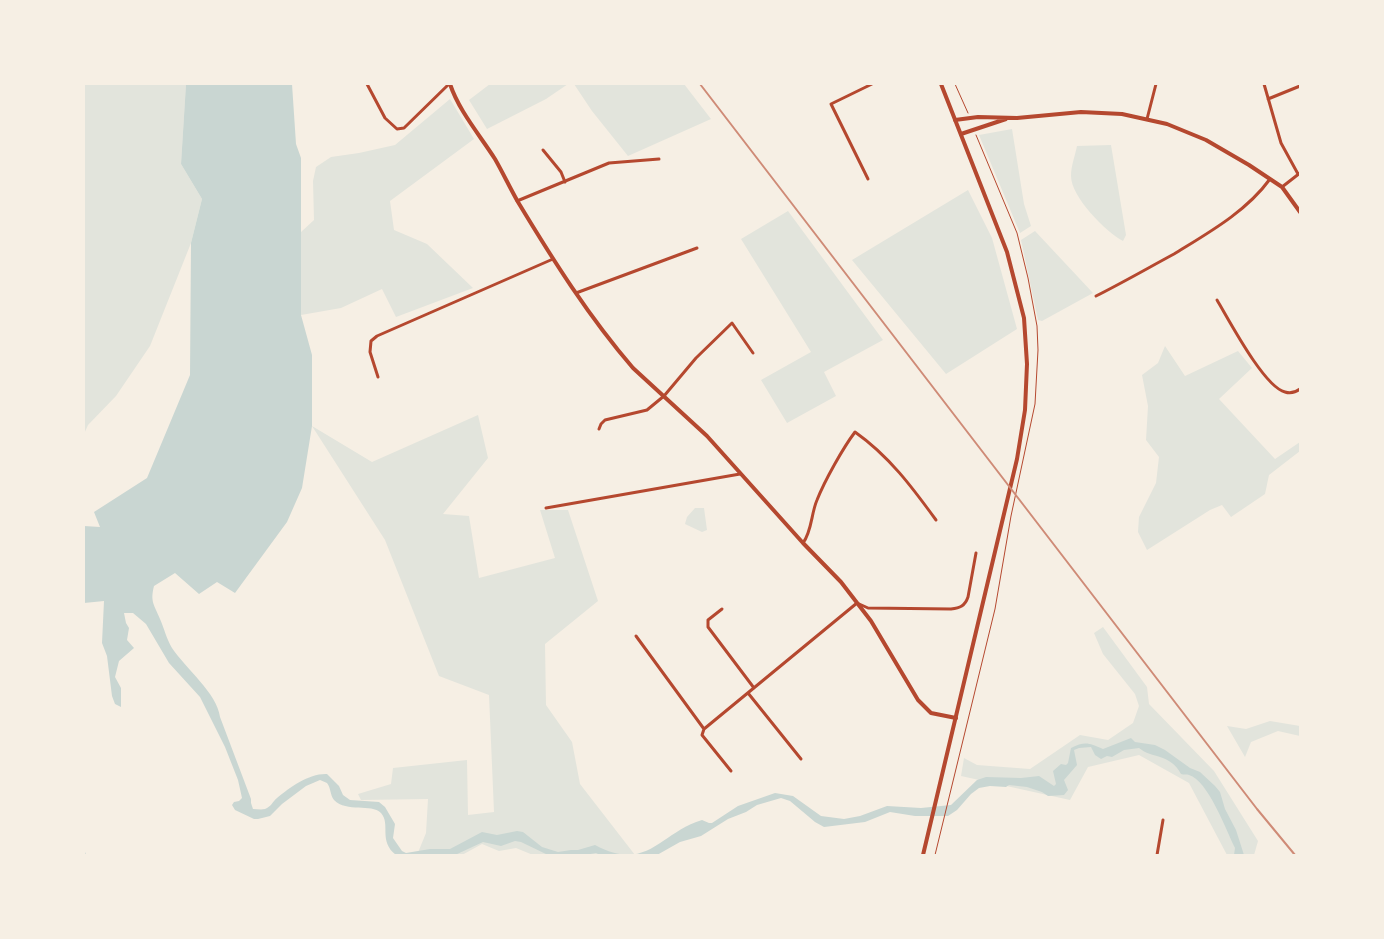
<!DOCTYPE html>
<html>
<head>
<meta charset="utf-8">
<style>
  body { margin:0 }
  #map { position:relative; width:1384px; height:939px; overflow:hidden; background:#f6efe4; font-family:"Open Sans",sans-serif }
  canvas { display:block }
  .frame { position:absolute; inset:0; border:85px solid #f6efe4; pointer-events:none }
</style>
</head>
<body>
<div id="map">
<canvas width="1384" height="939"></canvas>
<div class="frame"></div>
</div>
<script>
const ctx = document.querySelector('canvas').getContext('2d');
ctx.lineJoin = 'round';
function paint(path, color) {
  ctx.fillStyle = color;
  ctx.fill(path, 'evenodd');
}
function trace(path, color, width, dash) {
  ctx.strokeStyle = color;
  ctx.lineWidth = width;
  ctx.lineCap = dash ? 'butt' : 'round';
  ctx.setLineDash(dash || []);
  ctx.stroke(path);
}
const green = new Path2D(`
  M84,84H186L181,164L202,199L191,243L150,346L116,396L88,425L84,434Z
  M490,84H568L546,99L487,129L469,100Z
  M574,84H684L711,119L628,156L592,111Z
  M450,99L474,139L390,201L394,230L427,244L473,288L396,317L382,289L341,308L301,315V232L314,220L313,181L316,167L331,157L359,153L395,145Z
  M1012,129L1024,204L1031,226L1020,233L979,135Z
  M1111,145L1126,235L1123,241C1106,232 1071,197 1071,176C1071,166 1075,156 1077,146Z
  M968,190L992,238L1017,329L946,374L852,260Z
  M788,211L883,340L824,372L836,396L787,423L761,380L811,352L741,239Z
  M1035,231L1093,293L1042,321L1038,320L1021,240Z
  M1165,346L1185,376L1238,351L1252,368L1219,399L1275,459L1300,442V451L1269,475L1265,494L1231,517L1222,505L1210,510L1147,550L1138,532L1139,517L1156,483L1159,457L1146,440L1148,406L1142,375L1158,363Z
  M478,415L488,458L443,514L469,516L479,578L555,558L540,510H568L598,601L545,644L546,705L572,742L580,784L635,855H533L516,848L499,851L482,844L462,855H417L426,833L428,799L361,800L358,794L391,784L393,768L467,760L468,815L494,812L489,695L439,676L385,540L312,426L372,462Z
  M695,508H704L707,530L702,532L685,524L687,517Z
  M1103,627L1147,687L1149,704L1214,771L1258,841L1254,855H1227L1189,783L1139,755L1088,767L1070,800L961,776L964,758L977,765L1030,769L1080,735L1108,740L1133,723L1139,706L1135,694L1103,654L1094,633Z
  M1270,721L1300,726V736L1278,731L1251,742L1245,757L1227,726L1246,729Z`);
const water = new Path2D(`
  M186,84H292L296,144L301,158V315L312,355V426L302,488L287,522L235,593L217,582L199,594L175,573L154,586C150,602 154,604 160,619C164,628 167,640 172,648C186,669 217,693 220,717L251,799V803L253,809C257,809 261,810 265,809C271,807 273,801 277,798C290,787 310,773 327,774L339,786L343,795L350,800L379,802L385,807L395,824L393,838L402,851L406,853L430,849H450L482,832L497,835L517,831L523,832L542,847L558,852L571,850H578L595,845C648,873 659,833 702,820L709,823H712L738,806L775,793L793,796L821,816L844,819L860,816L887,806L921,808L951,805L977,780L986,777L1021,778L1039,776L1054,786L1056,784L1053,771L1061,764L1066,765L1068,763L1071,748C1085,741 1089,743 1103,749L1131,738L1135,742L1155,745L1165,750L1190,768L1200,772L1215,786L1220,792L1225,809L1236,830L1244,855H1234L1235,848C1227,832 1208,780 1189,775C1187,774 1184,775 1181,774C1170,753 1152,759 1139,748L1124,750L1112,757L1107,756L1101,759L1095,755L1091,747L1079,748L1074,750L1077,765L1064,780L1068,790L1064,795L1048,796L1042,792L1027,787L1009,785L1006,787L990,786L979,788L971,794L957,810L948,816H915L890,812L865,822L824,827L815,822L790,801L781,798L757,805L746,812L728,819L701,836L680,842L657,855H600L596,853L585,855H548L521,842L515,841L501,846L483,842L455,855H396C378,841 391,824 381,813C371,803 347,813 334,800C330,795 331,788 327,783L320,780L306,786L282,804L270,816L258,819H254L235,810L232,805L234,802L239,801L242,798L238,780L225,747L200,697L169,663L146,624L133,613H124L126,623L129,628L127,640L134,648L119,661L115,677L121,688V707L115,704L112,696L107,656L102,643L104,601L84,603V526L100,527L94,512L147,478L190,375L191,243L202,199L181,164Z`);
const stream = new Path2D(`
  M84,852L85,855`);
const path = new Path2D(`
  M955,84L968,113
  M935,855L995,609L1011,516L1035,404L1038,350L1037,326L1028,278L1017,233L976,135`);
const minor = new Path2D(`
  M367,84L385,118L397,129L404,128L449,84
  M1264,84L1281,143L1298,174
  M1268,99L1300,86
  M1147,119L1156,84
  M543,150L561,172L565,182
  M868,179L831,104L872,84
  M1282,187L1300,173
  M517,201L609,163L659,159
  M576,293L697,248
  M1096,296C1122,283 1148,268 1174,254C1208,233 1246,212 1270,179
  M1217,300C1229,320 1264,387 1285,392C1291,394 1296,392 1300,389
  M378,377L370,352L371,341L377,336L553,259
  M599,429L601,424L605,420L647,410L664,396L696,358L732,323L753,353
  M546,508L740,474
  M803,543C812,531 811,514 817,500C825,480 843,448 855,432C889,456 912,487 936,520
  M722,609L708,620V627L754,688
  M636,636L704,729
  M748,693L801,759
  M704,729L857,603L868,608L951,609C960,608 965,606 968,597L976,553
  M704,729L702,735L731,771
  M1157,855L1163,820`);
const tertiary = new Path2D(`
  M450,84C459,111 479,134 495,159C503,173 510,188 518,202C553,260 589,317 633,368L707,436L803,543L841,582L871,621L918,700L931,713L956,718
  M955,120L978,117L1017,118L1081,112L1122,114L1167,124L1206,140L1249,165L1282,187L1300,212
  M961,134L1006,119`);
const secondary = new Path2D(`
  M923,855L1017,459L1025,410L1027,364L1024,318L1007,252L941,84`);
const rail = new Path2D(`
  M700,84L1257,809L1295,855`);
paint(green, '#e2e4dc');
paint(water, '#c9d6d2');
trace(stream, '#c9d6d2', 2);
trace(path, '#b5482f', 1);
trace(minor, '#b5482f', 3);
trace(tertiary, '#b5482f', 4);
trace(secondary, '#b5482f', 4);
trace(rail, '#cf8b77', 2);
</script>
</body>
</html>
